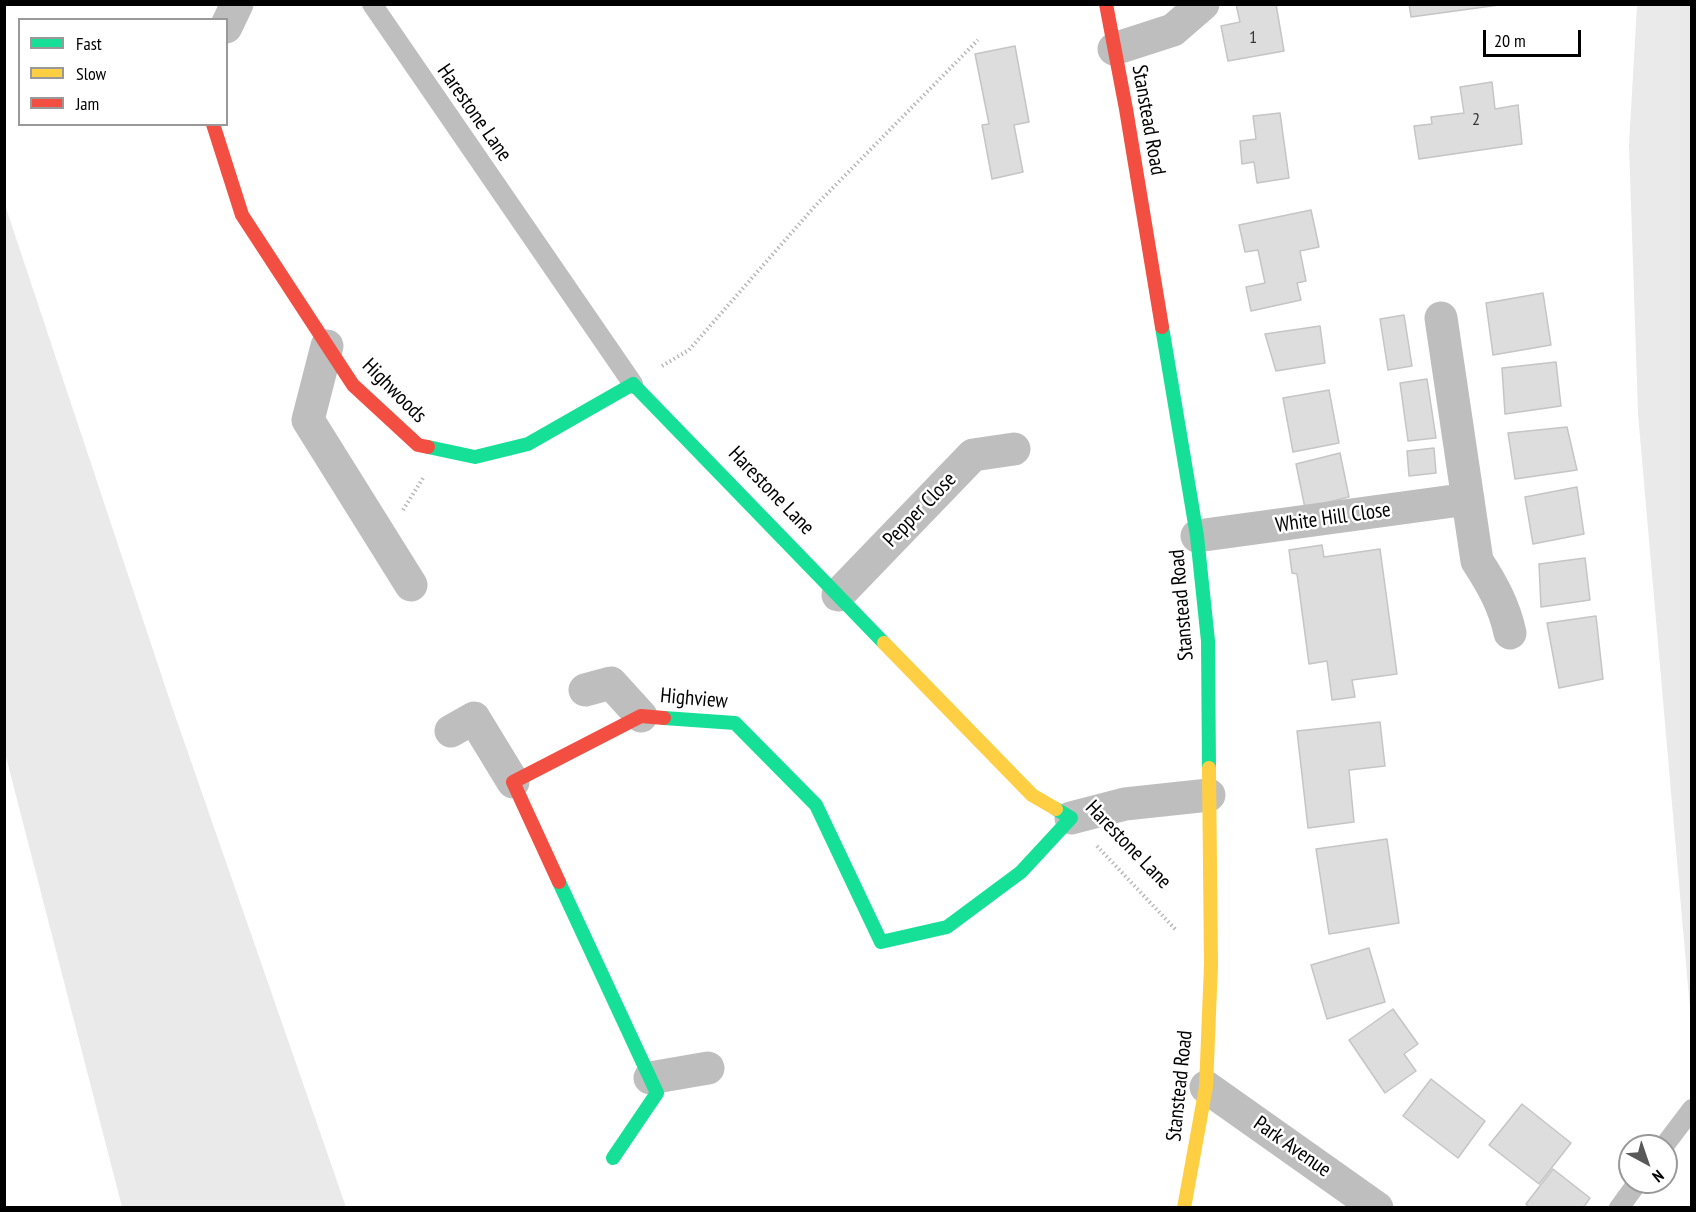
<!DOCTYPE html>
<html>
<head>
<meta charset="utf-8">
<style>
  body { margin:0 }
  #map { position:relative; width:1696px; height:1212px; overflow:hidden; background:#fff; font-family:"PT Sans Narrow",sans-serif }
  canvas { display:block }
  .frame { position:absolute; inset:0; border:6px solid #000; pointer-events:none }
  .legend { position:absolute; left:18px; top:18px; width:210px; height:108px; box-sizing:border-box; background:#fff; border:2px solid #999; margin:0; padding:8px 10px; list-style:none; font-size:18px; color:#000 }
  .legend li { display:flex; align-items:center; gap:12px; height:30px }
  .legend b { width:30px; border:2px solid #999 }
  .north { position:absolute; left:1618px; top:1134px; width:60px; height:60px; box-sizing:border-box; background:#fff; border:2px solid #999; border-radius:50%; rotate:140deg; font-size:16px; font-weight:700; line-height:24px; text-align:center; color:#000 }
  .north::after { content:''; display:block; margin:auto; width:21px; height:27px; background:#595959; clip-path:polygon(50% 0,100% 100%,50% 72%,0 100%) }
  .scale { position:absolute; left:1483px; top:30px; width:98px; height:27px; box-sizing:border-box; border:3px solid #000; border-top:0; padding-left:8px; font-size:18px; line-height:21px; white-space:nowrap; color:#000; -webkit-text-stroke:4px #fff; paint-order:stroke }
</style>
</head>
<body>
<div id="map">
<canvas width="1696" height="1212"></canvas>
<div class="frame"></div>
<ul class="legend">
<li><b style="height:8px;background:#16e098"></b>Fast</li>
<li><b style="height:8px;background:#ffcf43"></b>Slow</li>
<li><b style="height:8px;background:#f24e42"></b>Jam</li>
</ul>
<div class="north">N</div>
<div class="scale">20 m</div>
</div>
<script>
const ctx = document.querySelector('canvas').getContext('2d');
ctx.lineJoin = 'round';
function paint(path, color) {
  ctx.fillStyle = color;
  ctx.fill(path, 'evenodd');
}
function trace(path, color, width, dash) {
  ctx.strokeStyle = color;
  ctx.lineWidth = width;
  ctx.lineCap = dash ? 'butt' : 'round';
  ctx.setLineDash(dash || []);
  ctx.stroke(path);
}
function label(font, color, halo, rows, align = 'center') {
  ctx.font = font + ' "PT Sans Narrow",sans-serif';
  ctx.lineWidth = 5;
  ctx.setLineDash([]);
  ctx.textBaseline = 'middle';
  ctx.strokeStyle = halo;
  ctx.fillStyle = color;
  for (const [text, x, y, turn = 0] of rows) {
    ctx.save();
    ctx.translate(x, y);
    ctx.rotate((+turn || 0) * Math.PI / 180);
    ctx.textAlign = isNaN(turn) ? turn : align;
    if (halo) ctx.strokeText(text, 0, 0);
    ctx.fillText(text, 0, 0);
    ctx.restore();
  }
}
const green = new Path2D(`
  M1637,5H1691V1021L1638,414L1629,145Z
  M5,205L170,701L346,1207H122L5,753Z`);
const building = new Path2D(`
  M1236,4H1276L1284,51L1228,61L1221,26L1240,22Z
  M1409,4H1499V5L1411,17Z
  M1015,46L1029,122L1014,125L1023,172L992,179L982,125L989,124L975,54Z
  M1492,82L1495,109L1518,105L1522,144L1419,159L1414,126L1432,124L1431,117L1464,113L1460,87Z
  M1280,113L1289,178L1257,183L1254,162L1242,164L1240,141L1256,139L1253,116Z
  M1311,210L1319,247L1300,251L1306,281L1297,283L1301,300L1251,311L1246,287L1265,283L1258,250L1245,252L1239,225Z
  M1543,293L1551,345L1493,355L1486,303Z
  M1404,315L1412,366L1388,370L1380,319Z
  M1320,326L1325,363L1276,371L1265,334Z
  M1556,362L1561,406L1505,414L1502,368Z
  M1427,379L1436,438L1408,441L1400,383Z
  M1329,390L1339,443L1293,452L1283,398Z
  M1567,427L1577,470L1515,479L1508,433Z
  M1434,448L1436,473L1409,476L1407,451Z
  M1340,453L1349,497L1305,508L1296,464Z
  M1577,487L1584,534L1533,544L1525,497Z
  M1322,545L1324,557L1380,549L1397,674L1352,680L1355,697L1332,700L1327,661L1309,664L1297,574L1292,573L1289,550Z
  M1585,558L1590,600L1541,607L1539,564Z
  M1596,616L1603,679L1559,688L1547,623Z
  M1380,722L1385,766L1349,770L1354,822L1308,828L1297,731Z
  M1387,839L1399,923L1329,934L1316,849Z
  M1369,948L1385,1002L1327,1019L1311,965Z
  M1393,1009L1418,1044L1404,1054L1416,1071L1385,1093L1349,1040Z
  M1431,1079L1485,1121L1458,1158L1403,1116Z
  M1522,1104L1571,1143L1539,1184L1489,1145Z
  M1553,1169L1590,1198L1583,1208H1530L1526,1204Z`);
const path = new Path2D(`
  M662,366L689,350L815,206L978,40
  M403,510L423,478
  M1097,846L1176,930`);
const lane = new Path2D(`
  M372,4L633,384
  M1664,1146L1692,1109
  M1619,1208L1638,1182`);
const street = new Path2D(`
  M226,27L237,4
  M1114,49L1173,30L1203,4
  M1441,318L1477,561C1492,584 1504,605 1510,633
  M327,346L308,420L411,585
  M1197,536L1468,499
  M838,595L973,455L1014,449
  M585,690L611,683L641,716
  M451,731L474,718L513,782
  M1071,818L1125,804L1209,795
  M650,1078L708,1068
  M1206,1087L1377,1208`);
const fast = new Path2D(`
  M1162,327L1197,536L1208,641L1209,768
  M428,447L475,457L528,444L633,384L884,643
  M664,718L735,723L816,805L881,942L947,927L1021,872L1071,818L1056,809
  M559,882L657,1093L613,1158`);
const slow = new Path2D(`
  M884,643L1032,795L1056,809
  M1184,1208L1206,1087L1211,965L1209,768`);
const jam = new Path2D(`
  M1106,4L1126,109L1162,327
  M213,124L242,215L353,385L418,445L428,447
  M559,882L513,782L641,716L664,718`);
const numberNames = [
  ["1",1253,38],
  ["2",1476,120]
];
const streetNames = [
  ["Harestone Lane",474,113,55],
  ["Stanstead Road",1148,120,80],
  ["Highwoods",394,391,45],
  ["Harestone Lane",771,491,46],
  ["Pepper Close",920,510,-46],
  ["White Hill Close",1333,518,-8],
  ["Stanstead Road",1182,605,-95],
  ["Highview",694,699,5],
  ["Harestone Lane",1128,845,46],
  ["Stanstead Road",1180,1086,-84],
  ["Park Avenue",1292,1147,35]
];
paint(green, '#eaeaea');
paint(building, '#ddd');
trace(building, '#c5c5c5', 1.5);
trace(path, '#b8b8b8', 4, [1.5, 3]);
trace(lane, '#bebebe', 20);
trace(street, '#bebebe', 33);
trace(fast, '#16e098', 14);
trace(slow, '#ffcf43', 14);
trace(jam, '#f24e42', 14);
label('18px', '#373737', null, numberNames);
label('21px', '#000', '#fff', streetNames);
</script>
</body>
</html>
